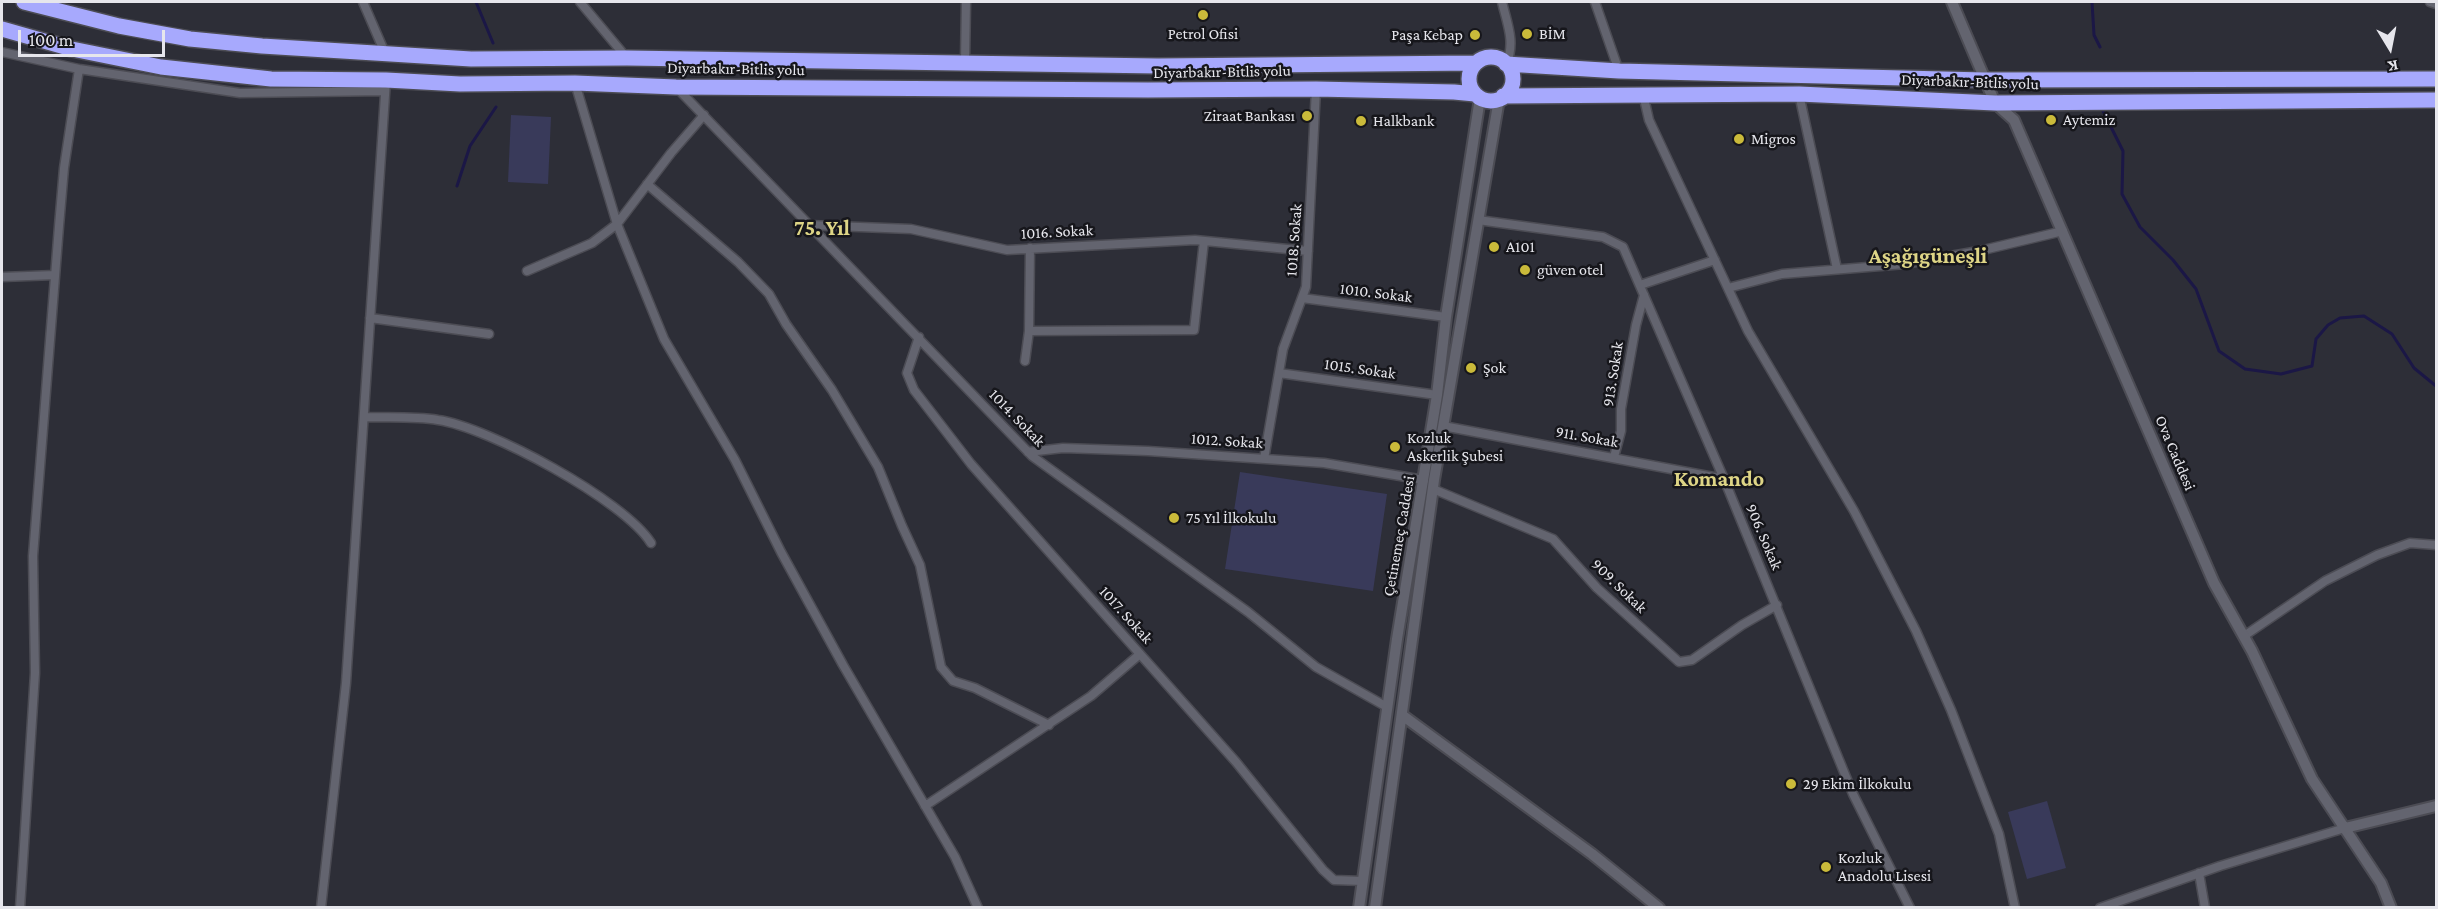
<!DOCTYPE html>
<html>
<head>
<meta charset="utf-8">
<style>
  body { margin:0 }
  #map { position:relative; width:2438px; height:909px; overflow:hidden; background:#2d2e37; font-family:"Crimson Pro",serif }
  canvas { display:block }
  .frame { position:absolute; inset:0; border:3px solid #e6e6ec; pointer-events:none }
  .north { position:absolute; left:2360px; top:18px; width:60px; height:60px; -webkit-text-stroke:4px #16161b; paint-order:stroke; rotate:170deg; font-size:16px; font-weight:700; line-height:24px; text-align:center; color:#e6e6ec }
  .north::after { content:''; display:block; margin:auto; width:21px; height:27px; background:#e6e6ec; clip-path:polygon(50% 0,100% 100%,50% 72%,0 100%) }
  .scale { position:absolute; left:18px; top:30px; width:147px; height:27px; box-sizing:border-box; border:3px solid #e6e6ec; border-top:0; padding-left:8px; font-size:18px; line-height:21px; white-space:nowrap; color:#e6e6ec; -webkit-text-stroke:4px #16161b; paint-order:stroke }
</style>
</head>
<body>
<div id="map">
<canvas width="2438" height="909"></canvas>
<div class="frame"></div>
<div class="north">K</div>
<div class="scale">100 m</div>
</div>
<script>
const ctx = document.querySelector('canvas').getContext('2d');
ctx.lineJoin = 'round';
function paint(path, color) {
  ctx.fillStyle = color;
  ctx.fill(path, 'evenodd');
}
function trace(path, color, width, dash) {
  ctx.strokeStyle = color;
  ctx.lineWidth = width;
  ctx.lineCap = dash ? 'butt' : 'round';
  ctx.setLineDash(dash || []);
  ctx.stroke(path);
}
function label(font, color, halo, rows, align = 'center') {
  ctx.font = font + ' "Crimson Pro",serif';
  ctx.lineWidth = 5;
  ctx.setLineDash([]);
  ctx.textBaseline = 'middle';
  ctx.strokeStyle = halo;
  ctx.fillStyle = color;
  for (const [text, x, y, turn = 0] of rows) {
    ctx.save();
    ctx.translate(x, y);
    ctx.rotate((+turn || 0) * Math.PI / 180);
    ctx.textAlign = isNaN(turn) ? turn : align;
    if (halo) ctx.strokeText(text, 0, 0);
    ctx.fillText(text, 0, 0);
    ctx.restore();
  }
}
const green = new Path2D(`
  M511,115L551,117L548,184L508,182Z
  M1240,472L1387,494L1373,591L1225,569Z
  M2047,801L2066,868L2027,879L2008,812Z`);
const stream = new Path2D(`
  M476,2L493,43
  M2092,2L2094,35L2100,47
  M2101,107L2123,151L2122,194L2140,227L2173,260L2196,289L2219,351L2245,369L2281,374L2312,366L2316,339L2328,325L2340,318L2364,316L2392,334L2414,368L2436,386
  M457,186L470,146L496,107`);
const street = new Path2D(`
  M363,2L385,53
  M580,2L626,57
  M1502,2C1507,23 1516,43 1506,64
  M1595,2L1619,71
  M2430,2L2436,4
  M2,52L79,69L240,93L385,91
  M965,61L966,2
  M575,83L617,224L664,339L735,460L781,552L843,665L955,857L978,908
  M677,88L1032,456L1248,612L1316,667L1387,707
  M1643,94L1649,120L1748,331L1854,511L1916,631L1951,710L1999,834L2015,908
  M1799,94L1837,269
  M647,184L738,262L769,294L786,324L832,390L878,467L902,526L920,565L941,667L953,681L975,688L1049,725
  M1478,220L1603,237L1623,247L1724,479L1853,794L1910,908
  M808,225L911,229L1007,250L1195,240L1308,251
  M527,271L592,243L617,224L671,153L704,115
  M2,277L55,275
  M1640,285L1715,260
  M1728,288L1782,274L1905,264L1979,251L2063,231
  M1302,298L1446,317
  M370,318L489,334
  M1029,331L1194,330L1204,241
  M919,337L907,373L914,390L971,464L1236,762L1323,870L1334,880L1363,881
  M1025,361L1029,331L1030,248
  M1279,373L1437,395
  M364,417C388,418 414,416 438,420C488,427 624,500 651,543
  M1443,426L1724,479
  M1028,452L1063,448L1148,451L1324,463L1424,480
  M1614,457L1621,431V409L1636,325L1644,295
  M1264,459L1283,349L1306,287L1316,89
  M1433,489L1553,539L1597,588L1679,662L1692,660L1742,625L1777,605
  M2244,636L2325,581L2377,555L2410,543L2436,545
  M925,806L1091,696L1140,654
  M2199,873L2205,908
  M20,908L35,673L33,556L59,226L64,168L79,69
  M321,908L346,683L386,80
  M2100,908L2220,866L2345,828`);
const secondary = new Path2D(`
  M1952,2L1995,103L2014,120L2214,583L2252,651L2312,779L2381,883L2391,908
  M1402,715L1592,854L1659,908
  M2345,828L2436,806
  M1359,908L1397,639L1437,395L1446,317L1480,98
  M1375,908L1434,480L1499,99`);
const highway = new Path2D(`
  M24,2L119,26L190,39L262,46L471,59L627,58L1158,66L1476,63
  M2,29L72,49L161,67L271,79L386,80L460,84L575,83L676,87L1148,90L1316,89L1454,92L1475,94
  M1469 79a22 22 0 1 1 44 0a22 22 0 1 1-44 0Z
  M1506,64L1619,71L1984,80L2436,79
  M1503,96L1799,94L1995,103L2436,100`);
const markers = [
  [1203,15,6,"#caba3a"],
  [1527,34,6,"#caba3a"],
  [1475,35,6,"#caba3a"],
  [1307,116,6,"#caba3a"],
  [2051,120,6,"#caba3a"],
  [1361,121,6,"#caba3a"],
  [1739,139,6,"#caba3a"],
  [1494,247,6,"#caba3a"],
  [1525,270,6,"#caba3a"],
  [1471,368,6,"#caba3a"],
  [1395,447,6,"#caba3a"],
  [1174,518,6,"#caba3a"],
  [1791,784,6,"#caba3a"],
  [1826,867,6,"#caba3a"]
];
const poiNames = [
  ["Petrol Ofisi",1203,34,"center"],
  ["BİM",1539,34],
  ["Paşa Kebap",1463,35,"right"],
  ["Ziraat Bankası",1295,116,"right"],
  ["Aytemiz",2063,120],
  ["Halkbank",1373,121],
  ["Migros",1751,139],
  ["A101",1506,247],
  ["güven otel",1537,270],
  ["Şok",1483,368],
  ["Kozluk",1407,438],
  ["Askerlik Şubesi",1407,456],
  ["75 Yıl İlkokulu",1186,518],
  ["29 Ekim İlkokulu",1803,784],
  ["Kozluk",1838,858],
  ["Anadolu Lisesi",1838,876]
];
const streetNames = [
  ["Diyarbakır-Bitlis yolu",736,69,1],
  ["Diyarbakır-Bitlis yolu",1222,72,-1],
  ["Diyarbakır-Bitlis yolu",1970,82,2],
  ["1016. Sokak",1057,232,-3],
  ["1018. Sokak",1294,240,-86],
  ["1010. Sokak",1376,293,7],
  ["1015. Sokak",1360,369,8],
  ["913. Sokak",1613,374,-81],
  ["1014. Sokak",1017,418,46],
  ["911. Sokak",1587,437,10],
  ["1012. Sokak",1227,441,4],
  ["Ova Caddesi",2175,453,67],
  ["Çetinemeç Caddesi",1399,536,-80],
  ["906. Sokak",1764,537,67],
  ["909. Sokak",1619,586,44],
  ["1017. Sokak",1126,615,48]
];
const districtNames = [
  ["75. Yıl",822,228],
  ["Aşağıgüneşli",1928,256],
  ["Komando",1719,479]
];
paint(green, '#393a5a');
trace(stream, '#1b1746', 3);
trace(street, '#4c4c54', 11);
trace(secondary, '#4c4c54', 14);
trace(highway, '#4c4c54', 18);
trace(street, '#63646f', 8);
trace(secondary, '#63646f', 10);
trace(highway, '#a7a9fd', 15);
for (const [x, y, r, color] of markers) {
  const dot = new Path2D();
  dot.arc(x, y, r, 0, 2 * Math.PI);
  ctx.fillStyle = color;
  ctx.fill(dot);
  trace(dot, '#16161b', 2);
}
label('16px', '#e6e6ec', '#16161b', poiNames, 'left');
label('16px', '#e6e6ec', '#16161b', streetNames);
label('bold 22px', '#ded586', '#16161b', districtNames);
</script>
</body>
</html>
